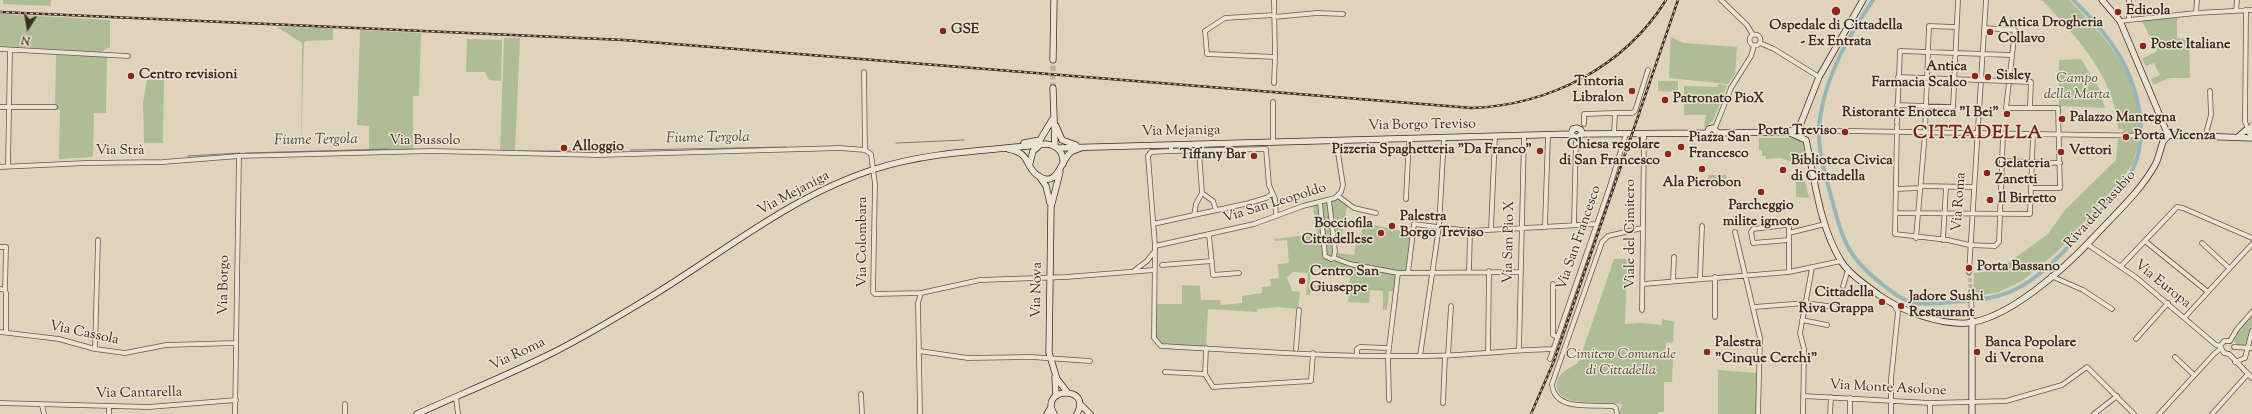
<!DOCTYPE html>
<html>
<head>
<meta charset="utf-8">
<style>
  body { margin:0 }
  #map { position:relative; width:2252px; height:414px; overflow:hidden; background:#dfd4bb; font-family:"Sorts Mill Goudy",serif }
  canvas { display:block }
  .north { position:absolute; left:8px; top:8px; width:40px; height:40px; -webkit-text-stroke:3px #eae3d3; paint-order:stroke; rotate:191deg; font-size:11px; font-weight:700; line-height:16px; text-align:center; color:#402a23 }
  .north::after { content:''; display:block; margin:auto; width:14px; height:18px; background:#402a23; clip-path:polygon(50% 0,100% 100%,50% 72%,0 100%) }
</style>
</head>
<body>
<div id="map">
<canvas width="2252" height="414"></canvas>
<div class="north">N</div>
</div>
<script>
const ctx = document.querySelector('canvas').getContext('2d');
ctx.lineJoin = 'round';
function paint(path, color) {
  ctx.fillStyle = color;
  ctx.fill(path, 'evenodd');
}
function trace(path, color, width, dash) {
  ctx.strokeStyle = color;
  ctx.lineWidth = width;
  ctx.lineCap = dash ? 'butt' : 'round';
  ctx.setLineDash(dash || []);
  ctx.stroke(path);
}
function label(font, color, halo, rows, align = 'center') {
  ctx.font = font + ' "Sorts Mill Goudy",serif';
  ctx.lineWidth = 3;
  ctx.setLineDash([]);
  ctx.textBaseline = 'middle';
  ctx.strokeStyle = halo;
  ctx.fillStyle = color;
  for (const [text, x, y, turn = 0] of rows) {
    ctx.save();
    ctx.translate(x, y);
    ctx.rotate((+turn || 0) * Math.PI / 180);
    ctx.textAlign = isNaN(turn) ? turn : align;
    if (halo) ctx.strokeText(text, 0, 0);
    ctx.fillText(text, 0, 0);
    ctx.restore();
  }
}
const green = new Path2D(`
  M3,0H51V6L3,4Z
  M2039,0H2069C2097,29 2126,58 2136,99C2138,109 2138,121 2140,133L2123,134V129H2118C2116,78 2076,37 2043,1Z
  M0,14L110,20V47L101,52L0,46Z
  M2177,16V38L2189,39L2190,78H2170L2153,85L2151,79L2160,75L2154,63L2146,66L2142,59L2157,51L2141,19Z
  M277,27L333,28V40L306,41L304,43L301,151L302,43Z
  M360,30L421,33L419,96H413V149L369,150V126L357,125Z
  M1671,37L1684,43L1737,47L1735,74L1728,84L1669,78Z
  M504,38H520L515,151H500Z
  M467,39L502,40L501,81L489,80L485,72H466Z
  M56,55L107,56L106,113H94L93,157L59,159L60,110H55Z
  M2081,59L2099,88L2105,108L2059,106V60Z
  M147,80H164L163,143H144L143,102Z
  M1658,81H1678V92L1658,91Z
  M1717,84L1727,85L1713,121L1704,128L1706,115H1684V86L1719,87Z
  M1759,138H1798L1803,143L1805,159L1789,161L1781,158L1766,159V156H1762V150H1759Z
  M2140,138L2133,163L2122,179L2058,251L2022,281L1999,292L1973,297L1974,273L1991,271L2012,260L2048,234L2065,210L2116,160L2118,139Z
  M1708,175H1726V186H1708Z
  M1796,177H1801L1805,181L1809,198L1796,197Z
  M1338,199L1347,206L1342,238L1335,237L1337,253L1354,255L1357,236L1361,237L1363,223L1412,233L1408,273H1398L1396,292L1389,291L1387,310H1383V291L1370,290L1369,303L1348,302L1350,277L1331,276L1330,268L1311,267L1310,285L1329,287V293L1310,292V295H1306L1308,273L1293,272L1287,277L1292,291L1300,292L1298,309L1278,307L1258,309L1257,312L1208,309L1206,348L1161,346L1156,342L1153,304H1182V285L1200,286L1201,300H1220L1221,305L1242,303V296L1262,293V287L1271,286L1270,279L1279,278L1278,264L1289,263L1287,240L1275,241L1274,239L1317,234L1313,205Z
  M1614,259H1627L1625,324L1641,323L1662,325V319L1674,322L1673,342L1666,343L1665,358H1673L1672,382H1664V412H1658V414H1619L1622,404C1606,401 1560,408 1557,388C1555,374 1568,369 1578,363L1577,361H1579Z
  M2252,316V326L2246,345L2237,346L2234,341L2238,331Z
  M1718,370L1757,373L1756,414H1718Z`);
const stream = new Path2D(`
  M896,143L964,140
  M630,150L786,147
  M519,151H624
  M245,153L388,149
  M188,156L240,153`);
const canal = new Path2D(`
  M1873,0C1849,35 1826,75 1820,118C1816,146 1824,170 1831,196C1843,241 1847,258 1886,287C1895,294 1903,301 1915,303C1927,305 1942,303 1954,302C1976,300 1997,299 2016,289C2052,272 2095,216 2123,185C2139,164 2143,142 2140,116C2134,68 2108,33 2073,0`);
const streetTunnel = new Path2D(`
  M1969,272L1971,292`);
const secondaryTunnel = new Path2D(`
  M1053,88V60`);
const street = new Path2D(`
  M1274,0L1275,57L1274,83
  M1721,0L1747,25L1753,35
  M2246,10L2245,122L2249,131
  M2236,11L2237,0
  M2196,13L2197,0
  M1274,15L1225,18L1205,31L1207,54L1275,57
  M1274,17L1317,13L1343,14
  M2129,19V0
  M2120,21L2196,13L2252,10
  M1984,28L2015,30L2006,108H2058L2060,188H2032
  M1749.5 40a5.5 5.5 0 1 1 11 0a5.5 5.5 0 1 1-11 0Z
  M1760,43L1774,49L1819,77
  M0,49L128,56
  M864,72L865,150
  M1898,77L2031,82L2030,107
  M1897,105L1953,107L1958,0
  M0,107H55
  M1897,123L1900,51L2011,55
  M1584,124V114L1615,113
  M1897,126L1895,234L1948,240L1969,245L1995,246L1999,242L2003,134
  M1715,128L1731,88L1751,56L1754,46
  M1799,128L1813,132L1842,131
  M1848,131L2157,136L2164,140
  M2249,131L2252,125
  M1614,134L1615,113H1632L1635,111L1648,70
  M2205,137L2211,115L2210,91
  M1273,142V102
  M1171,145V151L1151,152L1148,156L1155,246L1154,338L1161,346C1247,351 1334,357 1421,356C1465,356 1509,350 1553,349
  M1171,151L1266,149L1269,185L1275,199L1276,216
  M2003,161L2060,163
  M8,166L10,50
  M0,167L86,163L163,162L239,156L432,151L598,155L840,148L865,150L871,154L875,184L873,292L875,294L921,293
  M1921,186L1974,187
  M1896,189L1920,188
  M1202,193L1213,201L1216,210
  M1338,196L1354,208L1376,213
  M1406,199L1409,138
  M1320,202L1325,256L1331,259L1334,258L1335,251L1329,200
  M1896,213L2030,214L2033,135
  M1194,215L1196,204L1202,193L1199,151
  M1153,224L1249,203L1266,198L1272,194
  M1574,224L1576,138
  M1545,225L1548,135
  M1491,229L1495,136
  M1735,232L1760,338L1758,414
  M1209,235L1213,275L1239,273
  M1916,238L1925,133L1929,26L1956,27
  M1789,240L1753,243L1751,232L1753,229L1786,225L1789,226V233
  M1943,240L1946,187
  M2145,241L2208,292
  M2202,243L2229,268
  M2087,244L2137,278L2216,345L2220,346
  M1155,246L1254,224L1303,206L1335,198L1341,192L1343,185L1336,140
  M0,247H6L5,290
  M1334,258L1350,264L1398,273L1521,272
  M1162,265L1212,261
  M2121,266L2177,207L2183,208L2252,238
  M1135,270L1147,261L1154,252
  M1469,272L1470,231
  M1789,272V233L1825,224
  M1969,272L1986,0
  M1408,273L1414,224L1470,231L1597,224
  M2051,276L2083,290L2112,309
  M1715,277V317
  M1700,279L1702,226
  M1673,281L1674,257
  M1553,284V335L1558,337
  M1643,284L1789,272L1841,261
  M1843,286L1848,270
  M0,289L5,290L6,293V332
  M1971,292L1972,321
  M1754,307L1806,303L1841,308
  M1642,310L1644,133
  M2185,317L2252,244
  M1802,320L1827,325
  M0,332L59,339L95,349L125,353L166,345L235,343
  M2136,339L2168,303
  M2230,341L2237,329L2252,312
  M2234,347L2252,348
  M1206,348L1205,374L1213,387L1311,381L1313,353
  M95,349L98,240
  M1296,349L1299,310
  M1519,350L1524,136
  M919,351L968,358L1031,357L1090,361
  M1488,352L1489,271
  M2229,354L2252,378
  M2229,354L2224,353L2220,346L2224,341H2230
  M1357,355V349L1360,347L1389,348
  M1420,356L1439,227L1444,137
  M1448,356L1451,306
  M2175,357L2194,375
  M1550,359L1609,189L1626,134
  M2235,362L2245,358L2252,331
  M1165,372L1205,374
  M861,394L862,414
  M1803,396L1930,403L2006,401L2062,385L2087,367L2134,414
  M456,397L458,414
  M1389,400L1388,356L1398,273
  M0,403L149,407L236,400
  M1443,403L1445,356
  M42,405L44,414
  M109,407V414
  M235,414L239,156
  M345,414V404
  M920,414L918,303L921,293L980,280L1066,277L1154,270
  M1617,414L1616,408L1613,406C1592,404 1554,412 1552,384L1602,242L1608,236L1642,228
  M1803,414L1804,349L1800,333L1812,268
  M1830,414L1831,397
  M1850,414V398
  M1891,414V379L1898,312L1894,305
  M1930,414V403
  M2094,414L2117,396
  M2159,414L2214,354L2220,349
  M2212,414L2248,374`);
const secondary = new Path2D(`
  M2102,0L2120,21L2168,135
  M1053,60L1054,0
  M1053,88L1055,146
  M1056,126L1062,140L1076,145
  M1788,132L1806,140C1815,180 1819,225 1841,261C1850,275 1866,285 1879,295C1901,311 1940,325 1967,323C2009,319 2065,268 2093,238C2114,215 2140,192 2155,165C2159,158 2160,149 2163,142C2165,138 2167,139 2168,135
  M1707,133L1708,137L1713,139L1717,137L1718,133
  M1707,133L1709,129L1713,128L1718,133
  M1718,133L1787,132L1799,128
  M1571,134L1576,138L1582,134L1707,133
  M1571,134L1573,129L1577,128L1581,130L1582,134
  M2168,135L2252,138
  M1802,137L1799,128L1819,77L1863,0
  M2238,137L2246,130L2252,134
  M1024,143L1040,140L1052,120
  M1058,148L1571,134
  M1008,149C1031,153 1024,165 1037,175C1058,190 1060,161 1070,153C1072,151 1077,149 1081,148
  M1030,163L1033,151L1039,146
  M1060,172L1051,207L1049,353L1057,379L1067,392
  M1039,176L1046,186L1050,203
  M1055,377L1056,396
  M1080,404L1090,414
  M417,414C459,395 501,378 542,358C576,342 609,322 642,302C718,257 789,196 875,169C932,151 988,151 1046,144C1058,145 1064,153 1063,164
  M1047,414L1051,407
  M1054,414C1038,387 1093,385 1077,414
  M1972,414V321`);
const rail = new Path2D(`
  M0,12L624,40L1472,108C1550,105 1624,67 1666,0
  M1531,414L1554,361L1678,0`);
const markers = [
  [1836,11,5,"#8f2418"],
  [2118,12,4,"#8f2418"],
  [943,31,4,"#8f2418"],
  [1990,32,4,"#8f2418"],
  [2143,46,4,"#8f2418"],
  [131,76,4,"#8f2418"],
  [1975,76,4,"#8f2418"],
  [1988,77,4,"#8f2418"],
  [1632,91,4,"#8f2418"],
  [1665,100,4,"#8f2418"],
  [2007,114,4,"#8f2418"],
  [2062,119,4,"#8f2418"],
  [1845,132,4,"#8f2418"],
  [2126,137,4,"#8f2418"],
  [1681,147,4,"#8f2418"],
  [564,148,4,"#8f2418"],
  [1540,151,4,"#8f2418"],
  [2061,152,4,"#8f2418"],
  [1668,154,4,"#8f2418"],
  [1254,156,4,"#8f2418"],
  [1702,169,4,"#8f2418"],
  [1783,170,4,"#8f2418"],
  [1987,173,4,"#8f2418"],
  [1761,192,4,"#8f2418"],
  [1990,200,4,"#8f2418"],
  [1392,226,4,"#8f2418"],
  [1381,233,4,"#8f2418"],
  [1969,268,4,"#8f2418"],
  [1302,281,4,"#8f2418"],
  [1882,302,4,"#8f2418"],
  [1901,306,4,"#8f2418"],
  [1707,352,4,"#8f2418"],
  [1977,352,4,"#8f2418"]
];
const poiNames = [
  ["Edicola",2126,12],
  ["Antica Drogheria",1998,24],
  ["Collavo",1998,40],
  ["Ospedale di Cittadella",1836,27,"center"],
  ["- Ex Entrata",1836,43,"center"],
  ["GSE",951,31],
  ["Poste Italiane",2151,46],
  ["Antica",1967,68,"right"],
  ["Farmacia Scalco",1967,84,"right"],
  ["Centro revisioni",139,76],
  ["Sisley",1996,77],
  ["Tintoria",1624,83,"right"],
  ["Libralon",1624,99,"right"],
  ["Patronato PioX",1673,100],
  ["Ristorante Enoteca \"I Bei\"",1999,114,"right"],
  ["Palazzo Mantegna",2070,119],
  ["Porta Treviso",1837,132,"right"],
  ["Porta Vicenza",2134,137],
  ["Piazza San",1689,139],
  ["Francesco",1689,155],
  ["Chiesa regolare",1660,146,"right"],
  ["di San Francesco",1660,162,"right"],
  ["Alloggio",572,148],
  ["Pizzeria Spaghetteria \"Da Franco\"",1532,151,"right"],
  ["Vettori",2069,152],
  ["Tiffany Bar",1246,156,"right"],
  ["Biblioteca Civica",1791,162],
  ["di Cittadella",1791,178],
  ["Gelateria",1995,165],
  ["Zanetti",1995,181],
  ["Ala Pierobon",1702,184,"center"],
  ["Il Birretto",1998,200],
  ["Parcheggio",1761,207,"center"],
  ["milite ignoto",1761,223,"center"],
  ["Palestra",1400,218],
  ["Borgo Treviso",1400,234],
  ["Bocciofila",1373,225,"right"],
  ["Cittadellese",1373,241,"right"],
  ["Porta Bassano",1977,268],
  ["Centro San",1310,273],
  ["Giuseppe",1310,289],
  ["Cittadella",1874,294,"right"],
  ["Riva Grappa",1874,310,"right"],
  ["Jadore Sushi",1909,298],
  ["Restaurant",1909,314],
  ["Palestra",1715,344],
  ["\"Cinque Cerchi\"",1715,360],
  ["Banca Popolare",1985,344],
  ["di Verona",1985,360]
];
const parkNames = [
  ["Campo",2077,80],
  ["della Marta",2077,96],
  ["Cimitero Comunale",1621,356],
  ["di Cittadella",1621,372]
];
const streetNames = [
  ["Via Borgo Treviso",1422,126,-1],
  ["Via Mejaniga",1181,132,-1],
  ["Via Bussolo",425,142],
  ["Via Strà",120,152],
  ["Via Mejaniga",794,194,-28],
  ["Via Roma",1960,202,-86],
  ["Via San Leopoldo",1275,204,-17],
  ["Riva del Pasubio",2101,210,-48],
  ["Viale del Cimitero",1632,234,-90],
  ["Via San Francesco",1580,238,-71],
  ["Via Colombara",864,242,-90],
  ["Via San Pio X",1510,242,-89],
  ["Via Borgo",225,285,-89],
  ["Via Europa",2162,285,39],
  ["Via Nova",1038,290,-89],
  ["Via Cassola",84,334,12],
  ["Via Roma",518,355,-25],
  ["Via Monte Asolone",1888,389,3],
  ["Via Cantarella",139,394,-1]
];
const waterNames = [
  ["Fiume Tergola",708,139,-1],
  ["Fiume Tergola",316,141,-1]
];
const districtNames = [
  ["CITTADELLA",1978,135]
];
paint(green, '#aebd93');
trace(stream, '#747e7e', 1);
trace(canal, '#97b6ba', 4);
trace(streetTunnel, '#bfb29d', 4, [4, 2]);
trace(secondaryTunnel, '#bfb29d', 5.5, [5.5, 3]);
trace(street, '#685449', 5.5);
trace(secondary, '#402a23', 7);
trace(street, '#eae3d3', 4);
trace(secondary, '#eae3d3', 5.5);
trace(rail, '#402a23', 2.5);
trace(rail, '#eae3d3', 1, [3]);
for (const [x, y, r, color] of markers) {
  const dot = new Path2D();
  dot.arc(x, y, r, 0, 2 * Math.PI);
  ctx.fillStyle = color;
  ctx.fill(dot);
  trace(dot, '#eae3d3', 1.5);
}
label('bold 14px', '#402a23', '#eae3d3', poiNames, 'left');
label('italic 14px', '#564739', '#eae3d3', parkNames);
label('14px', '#402a23', '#eae3d3', streetNames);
label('italic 15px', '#514641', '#eae3d3', waterNames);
ctx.letterSpacing = '1px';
label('bold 18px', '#7a1f14', '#eae3d3', districtNames);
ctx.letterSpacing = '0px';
</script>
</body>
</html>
